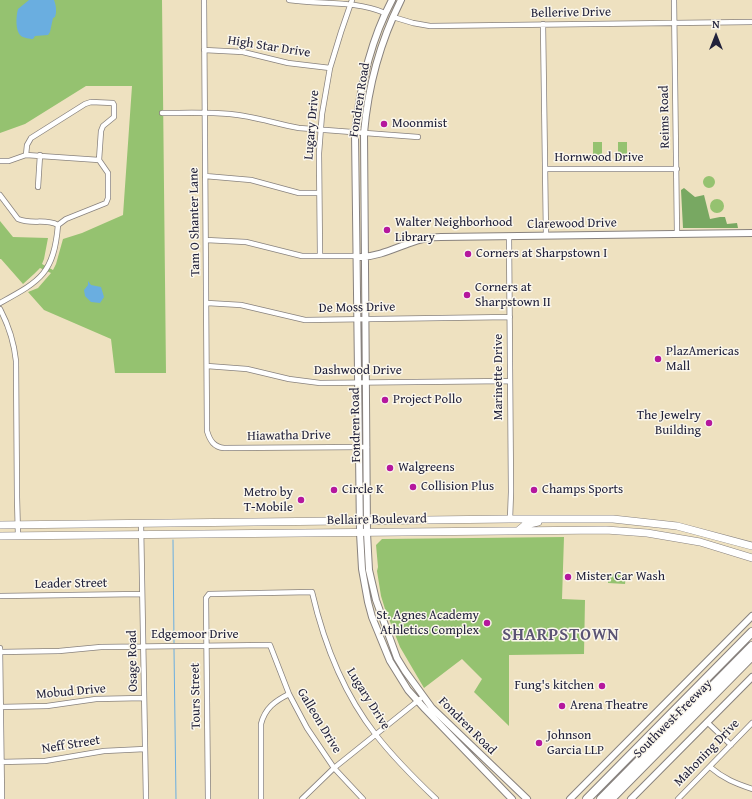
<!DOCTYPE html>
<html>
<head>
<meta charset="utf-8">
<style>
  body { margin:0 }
  #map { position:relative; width:752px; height:799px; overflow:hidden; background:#eee1c0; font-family:"Gentium Book Plus",serif }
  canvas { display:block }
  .north { position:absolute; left:696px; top:16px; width:40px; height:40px; -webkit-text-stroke:3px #fbf7ec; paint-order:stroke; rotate:0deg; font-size:11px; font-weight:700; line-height:16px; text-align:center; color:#22223b }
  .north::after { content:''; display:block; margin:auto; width:14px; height:18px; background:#22223b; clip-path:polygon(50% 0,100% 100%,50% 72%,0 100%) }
</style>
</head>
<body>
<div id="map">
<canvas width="752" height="799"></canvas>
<div class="north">N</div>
</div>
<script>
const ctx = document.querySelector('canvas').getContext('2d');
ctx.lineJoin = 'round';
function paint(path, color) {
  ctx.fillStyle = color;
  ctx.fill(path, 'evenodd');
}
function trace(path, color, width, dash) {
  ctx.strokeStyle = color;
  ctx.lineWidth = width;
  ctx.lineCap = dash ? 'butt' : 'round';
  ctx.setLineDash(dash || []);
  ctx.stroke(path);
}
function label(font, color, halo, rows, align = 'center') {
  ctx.font = font + ' "Gentium Book Plus",serif';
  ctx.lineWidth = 3;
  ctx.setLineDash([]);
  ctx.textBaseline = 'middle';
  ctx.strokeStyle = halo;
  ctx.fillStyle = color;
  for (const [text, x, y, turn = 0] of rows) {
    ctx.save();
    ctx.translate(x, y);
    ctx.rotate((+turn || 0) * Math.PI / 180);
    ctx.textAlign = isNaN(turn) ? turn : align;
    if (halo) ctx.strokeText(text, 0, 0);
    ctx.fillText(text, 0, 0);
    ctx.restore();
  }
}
const green = new Path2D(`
  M0,0H162L166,373H115L111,339L44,310L28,292L38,288L51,273L40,268L34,274L23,284L1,259H0V221L13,237L48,238L44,259L42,264L53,270L56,264L63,239L82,233L123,215L132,86H86L25,124L0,133Z
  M593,142H602V161H593Z
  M618,142H627V161H618Z
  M703 182a6 6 0 1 1 12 0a6 6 0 1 1-12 0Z
  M710 206a7 7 0 1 1 14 0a7 7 0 1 1-14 0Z
  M564,537L562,599L585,600L584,654L509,655V726L474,692L482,679L462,659L424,688L400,647L385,609L381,596L377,571L378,567L376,545L382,539Z
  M608,574L626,575L625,584L608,583Z`);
const forest = new Path2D(`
  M684,188L695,197L704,195L710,219L720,217H725L727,224L737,223L738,228H683L681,190Z`);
const water = new Path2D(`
  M29,0H54C56,5 57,12 55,17L53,18L50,32L48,35L35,36L33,39C30,39 24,38 21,36C15,31 16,16 18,9Z
  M88,281L91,285L101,287L104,297L100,303L91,302L85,296L84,290L88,285Z`);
const stream = new Path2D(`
  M173,540L174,643
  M174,649L176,799`);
const street = new Path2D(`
  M204,0L207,431C210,441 214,447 224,448L367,447
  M289,0C323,5 353,0 385,13
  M674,0L677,234
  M393,17L413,23L430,26L752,22
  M543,24L546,235
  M204,50L243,52L288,63L330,68
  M162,113C184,113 207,112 230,114C254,116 276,124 299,128L418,137
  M0,161H9L26,155L99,160
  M545,169H677
  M205,176L251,180L299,193H319
  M38,187L40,155
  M0,195L18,219C32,225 45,218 58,225L66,219L106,203L108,198V173L99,160L101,131L103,126L114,117V105L113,103L91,102L85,104L31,138L27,145L26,155
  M509,236L511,492L510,519
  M206,240L246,242L302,256H356
  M320,256L319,153L322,114L330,68L341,32L352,0
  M0,303C40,281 54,274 58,225
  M207,303L241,305L305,320L510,317
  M0,309C9,326 14,342 16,361L17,497L18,536
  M207,366L247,369L289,379L320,383L510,381
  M141,523L146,799
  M0,596L142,594
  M0,648L2,799
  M0,652L59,651L101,647L270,645L289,694L307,728L334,768L363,799
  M0,707L47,706L96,699L144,698
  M707,722L731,745
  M0,762L45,761L104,751L145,749
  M710,767C724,779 735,783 752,789
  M208,799L206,598L209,594L312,592C324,644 343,693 376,735C394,758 415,779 436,799
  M261,799V724C265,708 275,701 289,694
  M302,799L334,768L420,699
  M678,799L752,723`);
const secondary = new Path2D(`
  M392,0C370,41 360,87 355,133L360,533L362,569L368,602L372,617L390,661L408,690L425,709L512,799
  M401,0C380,42 368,87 364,133L367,533L369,570L376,600L397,658L405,671L432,708L527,799
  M361,257C379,256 393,249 410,243C420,239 430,237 441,237L752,233
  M570,799L752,616
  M631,799L752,677`);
const primary = new Path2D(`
  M0,525L510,519H613L677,526L752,546
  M519,530L525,525L538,522
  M0,536L606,530L647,533L700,542L752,558`);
const highway = new Path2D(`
  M587,799L752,632
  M601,799L752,646
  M611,799L752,656`);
const markers = [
  [384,124,4,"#b5179e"],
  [387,230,4,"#b5179e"],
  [468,254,4,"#b5179e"],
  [467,295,4,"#b5179e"],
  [658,359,4,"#b5179e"],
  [385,400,4,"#b5179e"],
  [709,423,4,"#b5179e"],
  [390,468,4,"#b5179e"],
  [413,487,4,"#b5179e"],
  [334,490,4,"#b5179e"],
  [534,490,4,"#b5179e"],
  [301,500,4,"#b5179e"],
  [568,577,4,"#b5179e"],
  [487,623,4,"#b5179e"],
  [602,686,4,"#b5179e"],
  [562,706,4,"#b5179e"],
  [539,743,4,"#b5179e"]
];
const streetNames = [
  ["Bellerive Drive",571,13,-1],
  ["High Star Drive",269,47,9],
  ["Fondren Road",360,100,-81],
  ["Reims Road",665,117,-91],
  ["Lugary Drive",312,125,-85],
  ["Hornwood Drive",599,158],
  ["Tam O Shanter Lane",195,222,-91],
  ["Clarewood Drive",572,224,-1],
  ["De Moss Drive",357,308,-1],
  ["Dashwood Drive",358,371],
  ["Marinette Drive",499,377,-90],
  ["Fondren Road",356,425,-91],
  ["Hiawatha Drive",289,436,-1],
  ["Bellaire Boulevard",377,520,-1],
  ["Leader Street",71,584,-1],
  ["Edgemoor Drive",195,635],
  ["Osage Road",133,661,-91],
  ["Mobud Drive",71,692,-5],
  ["Tours Street",196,696,-91],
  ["Lugary Drive",368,699,58],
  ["Southwest Freeway",673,719,-45],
  ["Galleon Drive",319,721,59],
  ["Fondren Road",467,726,45],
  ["Neff Street",71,745,-9],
  ["Mahoning Drive",707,753,-46]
];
const poiNames = [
  ["Moonmist",392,124],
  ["Walter Neighborhood",395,223],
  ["Library",395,238],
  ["Corners at Sharpstown I",476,254],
  ["Corners at",475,288],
  ["Sharpstown II",475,303],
  ["PlazAmericas",666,352],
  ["Mall",666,367],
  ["Project Pollo",393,400],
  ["The Jewelry",701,416,"right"],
  ["Building",701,431,"right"],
  ["Walgreens",398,468],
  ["Collision Plus",421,487],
  ["Circle K",342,490],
  ["Champs Sports",542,490],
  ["Metro by",293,493,"right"],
  ["T-Mobile",293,508,"right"],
  ["Mister Car Wash",576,577],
  ["St. Agnes Academy",479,616,"right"],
  ["Athletics Complex",479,631,"right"],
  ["Fung's kitchen",594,686,"right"],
  ["Arena Theatre",570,706],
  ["Johnson",547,736],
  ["Garcia LLP",547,751]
];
const districtNames = [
  ["SHARPSTOWN",561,636]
];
paint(green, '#95c270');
paint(forest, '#78a862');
paint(water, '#6aaee0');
trace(stream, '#6aaee0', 1);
trace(street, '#88827e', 6);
trace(secondary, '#88827e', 8);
trace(primary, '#88827e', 8);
trace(highway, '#88827e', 10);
trace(street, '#fff', 4.5);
trace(secondary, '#fff', 6);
trace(primary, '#fff', 7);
trace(highway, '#fff', 8);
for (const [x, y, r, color] of markers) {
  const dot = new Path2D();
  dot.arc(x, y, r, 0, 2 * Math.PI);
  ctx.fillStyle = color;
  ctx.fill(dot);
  trace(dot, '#fbf7ec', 1.5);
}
label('13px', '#22223b', '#fbf7ec', streetNames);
label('13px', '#22223b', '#fbf7ec', poiNames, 'left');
ctx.letterSpacing = '1px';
label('bold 17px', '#5b5474', '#fbf7ec', districtNames);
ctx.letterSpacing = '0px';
</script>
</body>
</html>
